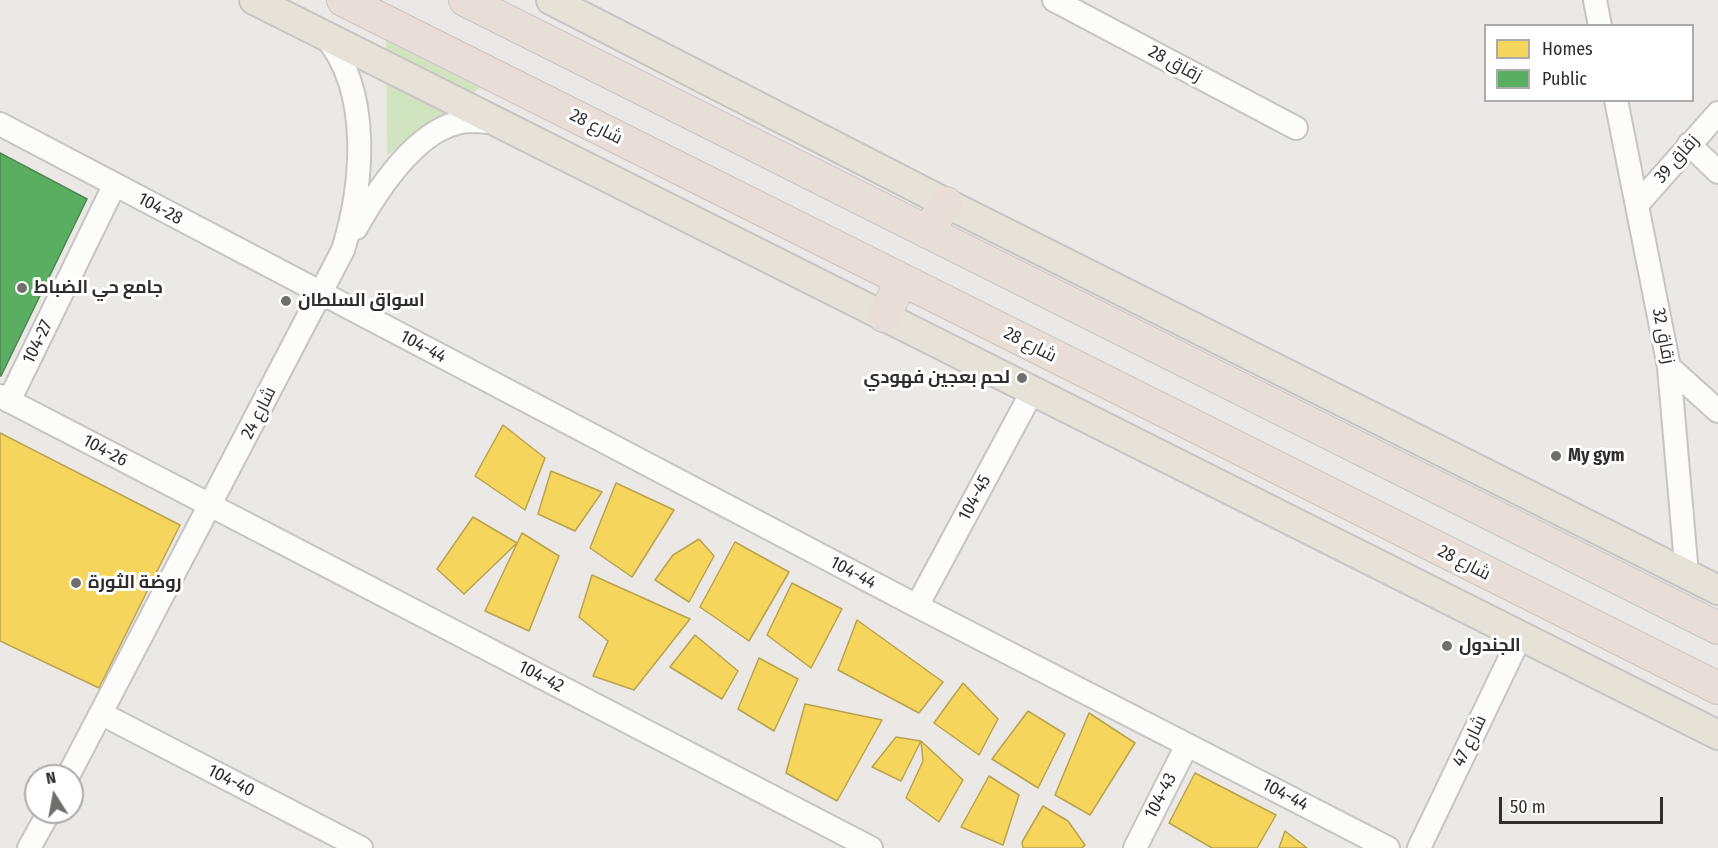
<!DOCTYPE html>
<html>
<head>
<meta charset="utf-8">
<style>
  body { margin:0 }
  #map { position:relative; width:1718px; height:848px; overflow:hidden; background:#ebe8e5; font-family:"Fira Sans Condensed",sans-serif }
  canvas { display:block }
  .legend { position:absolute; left:1484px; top:24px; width:210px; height:78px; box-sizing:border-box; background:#fff; border:2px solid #ababab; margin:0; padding:8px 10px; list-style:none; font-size:18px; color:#2e2e2e }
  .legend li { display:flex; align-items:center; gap:12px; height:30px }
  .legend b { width:30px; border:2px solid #ababab }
  .north { position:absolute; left:24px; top:764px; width:60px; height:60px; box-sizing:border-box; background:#fff; border:2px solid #ababab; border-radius:50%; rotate:349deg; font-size:16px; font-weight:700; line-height:24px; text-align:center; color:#2e2e2e }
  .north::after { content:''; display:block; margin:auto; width:21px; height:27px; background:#706f6e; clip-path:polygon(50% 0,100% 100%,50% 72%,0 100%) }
  .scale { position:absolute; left:1499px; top:797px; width:164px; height:27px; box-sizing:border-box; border:3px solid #2e2e2e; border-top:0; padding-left:8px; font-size:18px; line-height:21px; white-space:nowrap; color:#2e2e2e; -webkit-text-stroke:4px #fff; paint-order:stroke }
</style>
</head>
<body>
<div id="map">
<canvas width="1718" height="848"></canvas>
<ul class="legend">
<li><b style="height:16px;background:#f6d55c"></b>Homes</li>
<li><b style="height:16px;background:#5aae61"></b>Public</li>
</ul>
<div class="north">N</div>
<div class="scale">50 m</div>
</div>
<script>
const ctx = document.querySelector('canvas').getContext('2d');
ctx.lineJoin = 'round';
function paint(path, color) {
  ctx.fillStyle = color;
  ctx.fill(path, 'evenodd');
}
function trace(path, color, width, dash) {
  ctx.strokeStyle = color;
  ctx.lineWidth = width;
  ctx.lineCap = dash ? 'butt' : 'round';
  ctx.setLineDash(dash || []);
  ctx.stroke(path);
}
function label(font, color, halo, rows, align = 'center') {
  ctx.font = font + ' "Fira Sans Condensed",Cairo,sans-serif';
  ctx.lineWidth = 6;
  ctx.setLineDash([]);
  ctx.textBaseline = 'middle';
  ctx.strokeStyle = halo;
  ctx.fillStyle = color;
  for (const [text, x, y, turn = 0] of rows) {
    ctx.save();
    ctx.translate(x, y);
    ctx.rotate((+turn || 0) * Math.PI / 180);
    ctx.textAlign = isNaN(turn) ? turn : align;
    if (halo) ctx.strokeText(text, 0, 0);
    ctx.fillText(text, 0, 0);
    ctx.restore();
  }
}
const green = new Path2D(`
  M386,36L484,85L387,155Z`);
const homes = new Path2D(`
  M503,425L545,458L525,510L475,476Z
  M0,433L180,525L99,688L0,641Z
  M551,471L602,492L575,531L538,514Z
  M616,483L674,510L632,577L590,548Z
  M473,517L517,543L464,594L437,569Z
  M522,533L559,556L529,631L485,611Z
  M699,539L714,556L689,602L655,580L673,555Z
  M735,542L789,572L749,641L700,607Z
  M592,575L690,619L634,690L593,676L608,641L579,617Z
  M792,583L842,609L811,668L767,635Z
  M857,620L943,682L919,713L838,670Z
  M695,635L738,671L722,699L670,667Z
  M759,658L798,679L774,731L738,709Z
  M963,683L998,719L979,755L934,723Z
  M805,704L882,720L837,801L786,773Z
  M1028,711L1065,734L1038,788L992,759Z
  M1089,713L1135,743L1090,815L1055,795Z
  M896,737L921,741L901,781L872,767Z
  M921,741L963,780L939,822L906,798L923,761Z
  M1195,773L1276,815L1257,848H1212L1169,823Z
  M989,776L1019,795L1003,845L961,827Z
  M1043,806L1068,821L1085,845L1082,848H1023L1022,842Z
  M1285,831L1307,848H1279Z`);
const public = new Path2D(`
  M0,153L87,199L1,376H0Z`);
const minor = new Path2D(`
  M1054,0L1296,128
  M1595,0L1600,26
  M1616,100L1669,367L1687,575
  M0,124L917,606L1388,848
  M1689,144L1718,172
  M1637,205L1718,113
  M356,228C378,189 420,123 470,121C478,121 486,122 494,122
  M1669,367L1718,411
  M0,396L871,848
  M9,401L114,186
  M917,606L1033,390
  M102,714L361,848
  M68,776L343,250C363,185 372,92 325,36
  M29,848L49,812
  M1135,848L1187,745
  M1419,848L1521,635`);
const major = new Path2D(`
  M254,0L1718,735
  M551,0L946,203L1718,590`);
const highway = new Path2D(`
  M343,0L1718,688
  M465,0L1718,628
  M927,232L946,203
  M884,316L902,280`);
const markers = [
  [22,288,6,"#706f6e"],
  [286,301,6,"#706f6e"],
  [1022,378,6,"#706f6e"],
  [1556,456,6,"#706f6e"],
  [76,583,6,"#706f6e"],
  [1447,646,6,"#706f6e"]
];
const streetNames = [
  ["زقاق 28",1175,64,28],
  ["شارع 28",596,127,27],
  ["زقاق 39",1677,159,-49],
  ["104-28",160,209,28],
  ["زقاق 32",1663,336,79],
  ["104-27",38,342,-64],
  ["شارع 28",1030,345,27],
  ["104-44",423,347,28],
  ["شارع 24",259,413,-63],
  ["104-26",105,451,28],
  ["104-45",975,498,-62],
  ["شارع 28",1464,563,27],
  ["104-44",853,573,28],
  ["104-42",541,677,27],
  ["شارع 47",1470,741,-64],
  ["104-40",231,781,27],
  ["104-44",1285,795,27],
  ["104-43",1161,796,-63]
];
const poiNames = [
  ["جامع حي الضباط",34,288],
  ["اسواق السلطان",298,301],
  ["لحم بعجين فهودي",1010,378,"right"],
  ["My gym",1568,456],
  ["روضة الثورة",88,583],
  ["الجندول",1459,646]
];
paint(green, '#d1e4c0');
paint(homes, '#f6d55c');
trace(homes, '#baa34e', 1.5);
paint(public, '#5aae61');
trace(public, '#4d8852', 1.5);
trace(minor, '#c6c5c4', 26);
trace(major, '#c6c5c4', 32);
trace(highway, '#c6c5c4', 34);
trace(minor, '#fcfcfb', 22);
trace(major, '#e7e2d7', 28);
trace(highway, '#e8ded7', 32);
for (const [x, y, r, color] of markers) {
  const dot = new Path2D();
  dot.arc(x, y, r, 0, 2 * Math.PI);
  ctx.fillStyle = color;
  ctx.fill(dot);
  trace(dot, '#fff', 2);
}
label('18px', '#2e2e2e', '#fff', streetNames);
label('bold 18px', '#2e2e2e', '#fff', poiNames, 'left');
</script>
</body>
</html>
